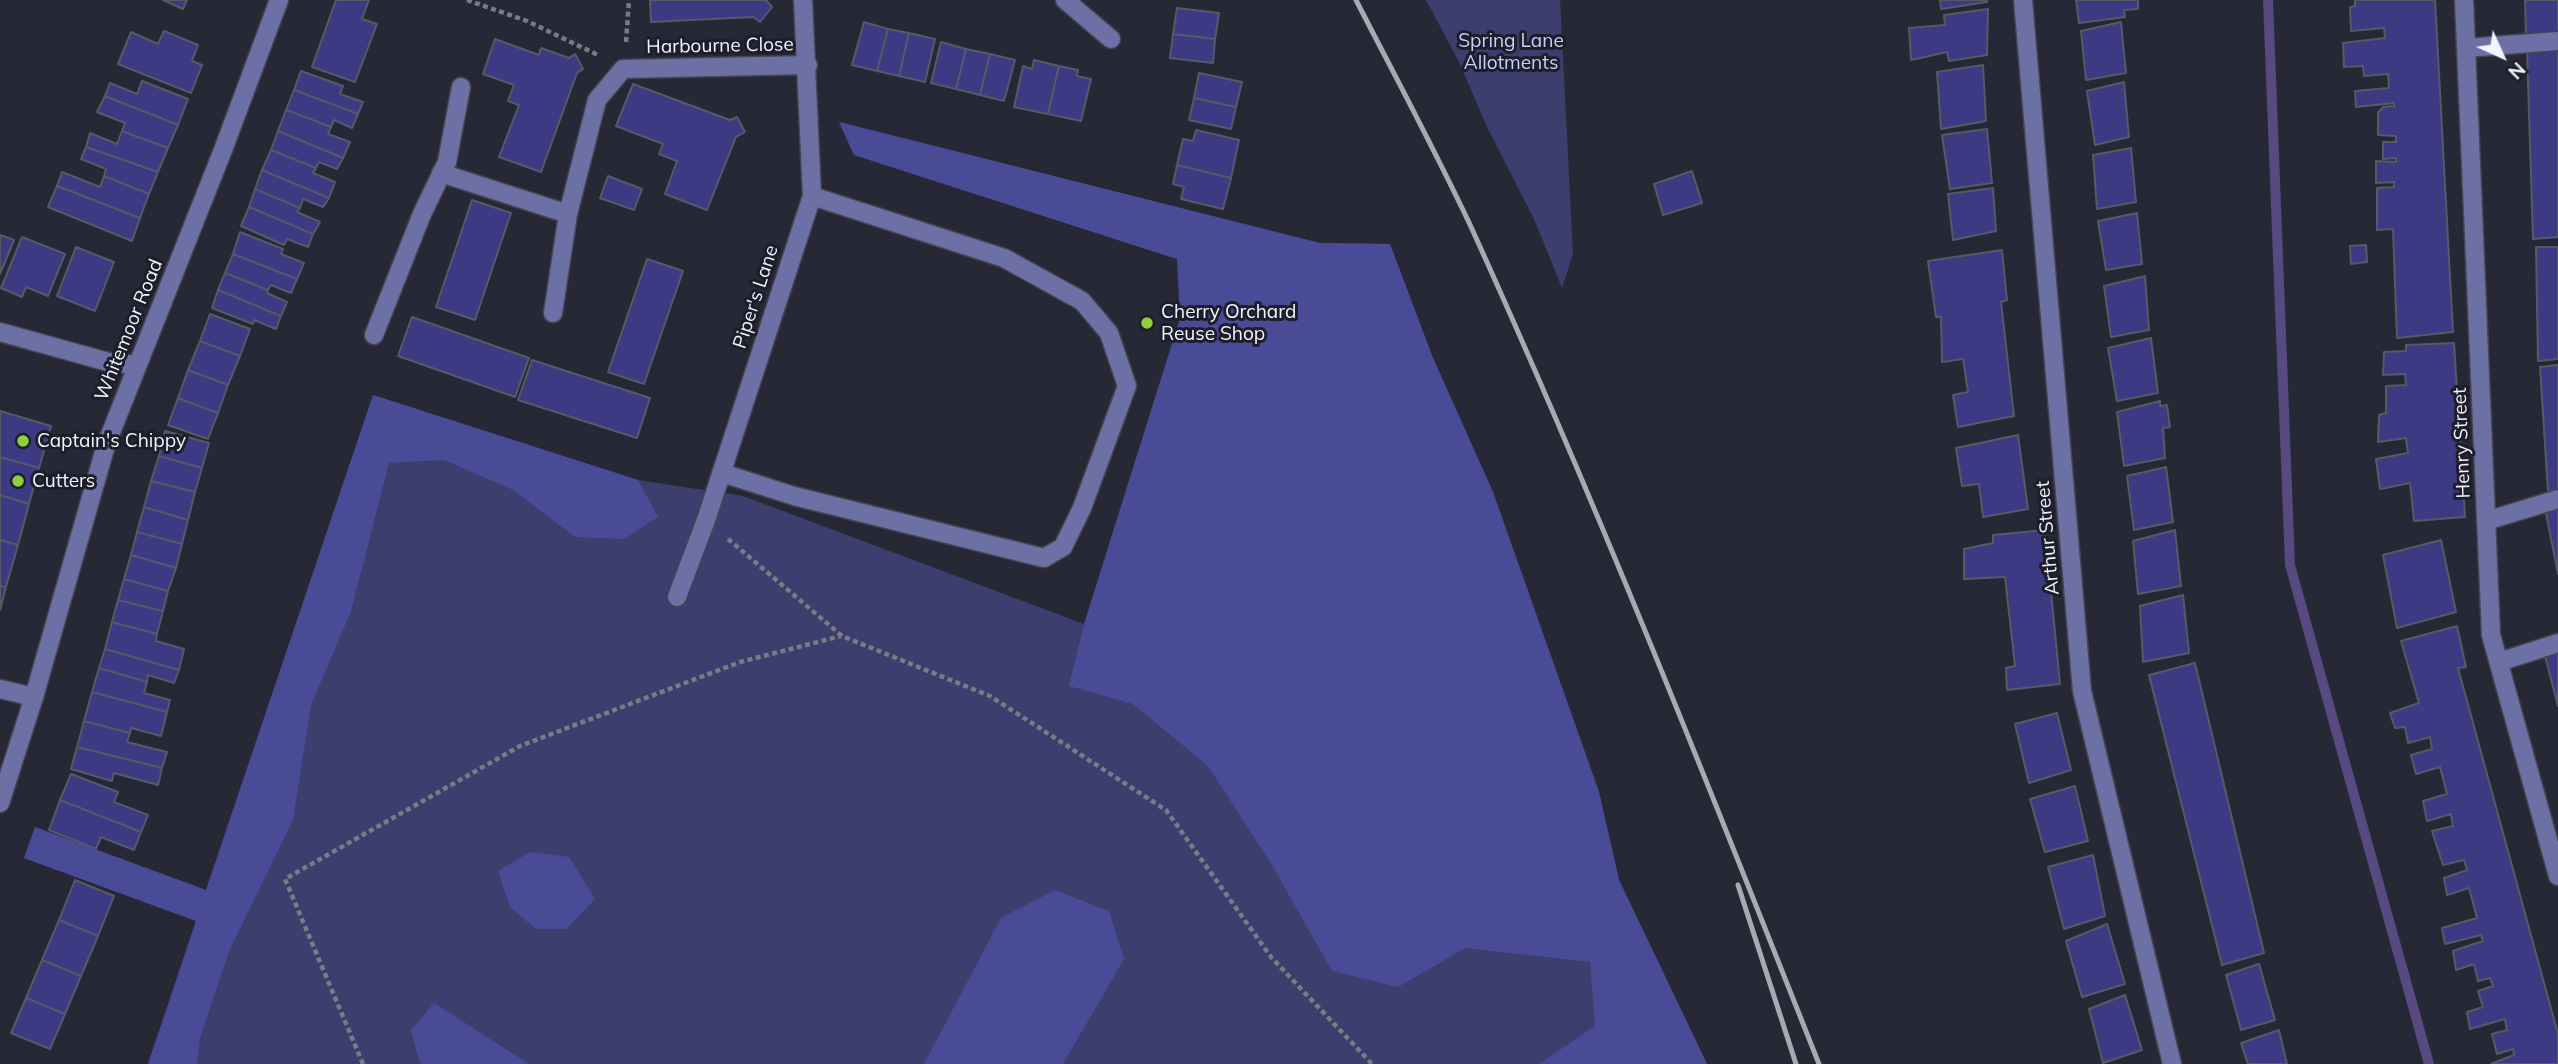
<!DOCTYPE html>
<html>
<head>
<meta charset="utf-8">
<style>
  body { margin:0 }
  #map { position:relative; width:2558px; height:1064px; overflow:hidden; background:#272835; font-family:Mulish,sans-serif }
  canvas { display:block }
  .north { position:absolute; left:2467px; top:21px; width:70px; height:70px; -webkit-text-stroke:5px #1d1e2b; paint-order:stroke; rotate:135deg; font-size:19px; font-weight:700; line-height:28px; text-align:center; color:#f3f4fd }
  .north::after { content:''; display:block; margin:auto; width:24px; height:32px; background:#f3f4fd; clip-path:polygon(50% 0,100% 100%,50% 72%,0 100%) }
</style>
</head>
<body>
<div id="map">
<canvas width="2558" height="1064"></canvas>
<div class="north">N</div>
</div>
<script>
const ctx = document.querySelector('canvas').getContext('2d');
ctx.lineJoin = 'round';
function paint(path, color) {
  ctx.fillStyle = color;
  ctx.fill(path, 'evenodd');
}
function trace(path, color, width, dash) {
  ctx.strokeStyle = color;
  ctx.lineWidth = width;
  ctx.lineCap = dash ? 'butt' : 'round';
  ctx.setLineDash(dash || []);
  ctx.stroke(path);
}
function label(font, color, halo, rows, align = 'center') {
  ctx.font = font + ' Mulish,sans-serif';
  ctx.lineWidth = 6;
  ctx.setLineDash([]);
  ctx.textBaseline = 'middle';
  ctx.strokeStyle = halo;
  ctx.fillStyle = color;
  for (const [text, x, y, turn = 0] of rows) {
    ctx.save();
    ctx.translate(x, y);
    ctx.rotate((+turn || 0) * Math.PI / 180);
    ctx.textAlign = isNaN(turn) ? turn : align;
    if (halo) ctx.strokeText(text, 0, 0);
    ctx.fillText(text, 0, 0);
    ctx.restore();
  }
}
const green = new Path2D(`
  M1426,0H1560L1573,254L1562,288L1534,219L1487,127L1460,64Z
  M839,122L1320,243L1390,244L1433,358L1493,492L1599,792L1619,880L1707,1064H148L196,921L24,858L35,827L206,890L373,395L638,480L743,496L1084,624L1181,345L1177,259L854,155Z`);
const forest = new Path2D(`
  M839,122L1320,243L1390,244L1433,358L1493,492L1599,792L1619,880L1707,1064H1539L1595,1026L1590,962L1465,948L1398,987L1332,971L1272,865L1208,766L1133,704L1069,686L1084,624L1180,318L1177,259L854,155Z
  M373,395L638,480L658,517L624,539L575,537L513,490L444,460L389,463L351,611L311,705L293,820L230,949L200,1038L197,1064H148L196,921L24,858L35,827L206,890Z
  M530,852L569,857L595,899L566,929H536L510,907L498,871Z
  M1055,890L1109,911L1124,959L1063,1064H924L1001,918Z
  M434,1003L529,1064H420L411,1030Z`);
const stream = new Path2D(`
  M2268,0L2290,565L2429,1064`);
const building = new Path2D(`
  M163,0H187L183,9Z
  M336,0H369L362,19L377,24L355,82L312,67Z
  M650,0H766L772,7L760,22L753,17L651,22Z
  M1940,0H1987V2L1941,9Z
  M2076,0H2138V9L2124,10L2125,17L2079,23Z
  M2355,0H2435L2453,332L2397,338L2393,229L2377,230V188L2394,187V182L2376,183V161L2396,162V158L2383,159V142H2396V136L2378,135V113L2383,107L2394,106V103L2356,107L2355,91L2389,88L2388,74L2364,76L2363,66L2344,67L2343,43L2385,38L2384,28L2351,31L2350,7L2355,6Z
  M2525,0H2558V34L2526,36Z
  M1177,8L1219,13L1215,39L1173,34Z
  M1988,9L1987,55L1949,61L1947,52L1911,60L1909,28L1945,25L1944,15Z
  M864,22L888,29L877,71L852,65Z
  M2121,22L2126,73L2086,80L2081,31Z
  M888,29L909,33L899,76L877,71Z
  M164,31L198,45L192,61L202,65L191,93L118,64L131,32L158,44Z
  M909,33L935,39L925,82L899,76Z
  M1173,34L1215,39L1213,63L1170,58Z
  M495,39L539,55L541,48L569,58L575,54L583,69L577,73L541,172L499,157L519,105L508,101L514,85L483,74Z
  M941,42L966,49L956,89L931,83Z
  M966,49L990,54L980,95L956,89Z
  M2527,50H2558V237L2533,239Z
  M990,54L1015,60L1004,101L980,95Z
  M1034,60L1059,66L1048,114L1014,107L1023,66L1032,69Z
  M1983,65L1986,121L1941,129L1937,72Z
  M1059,66L1078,70L1077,76L1091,79L1081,121L1048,114Z
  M301,71L343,86L340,94L363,102L358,114L294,90Z
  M1199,73L1242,82L1236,107L1194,98Z
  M142,81L188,99L178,125L105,96L110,83L137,94Z
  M2124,82L2129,137L2095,145L2087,91Z
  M633,84L730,120L737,117L745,132L736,137L707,210L665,194L677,161L659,154L663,144L616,126Z
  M294,90L358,114L352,128L334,120L331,127L286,110Z
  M105,96L178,125L168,148L122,131L125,123L97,112Z
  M1194,98L1236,107L1231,129L1189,120Z
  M286,110L331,127L328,134L350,142L343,158L278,131Z
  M1987,129L1992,183L1950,189L1942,135Z
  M1196,130L1239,140L1231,178L1177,165L1183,139L1193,141Z
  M122,131L168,148L158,172L86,147L90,133L117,144Z
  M278,131L343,158L337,169L319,162L316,168L271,150Z
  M86,147L158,172L149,194L104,176L106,169L81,159Z
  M2131,148L2136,202L2097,209L2093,155Z
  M271,150L316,168L313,173L335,182L329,198L262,170Z
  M1177,165L1231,178L1223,209L1181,199L1184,187L1173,184Z
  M262,170L329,198L323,207L303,199L300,208L255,189Z
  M1692,171L1702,203L1663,215L1654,184Z
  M62,172L100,187L104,176L149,194L140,218L57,186Z
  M608,176L642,189L634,210L600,198Z
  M57,186L140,218L132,241L48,207Z
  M1993,188L1996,231L1953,240L1948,194Z
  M255,189L300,208L297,212L320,222L313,234L249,207Z
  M472,200L511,213L475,320L436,307Z
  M249,207L313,234L308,247L287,239L284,245L241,226Z
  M2137,213L2142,264L2106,270L2098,221Z
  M240,232L283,249L281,254L304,263L297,279L233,254Z
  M0,235L14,240L0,274Z
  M22,237L65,254L48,296L26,287L22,297L1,288Z
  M2366,245L2367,262L2351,264L2350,246Z
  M76,247L114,262L95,311L57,296Z
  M2536,247H2558V359L2538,361Z
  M2002,250L2007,300L2001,302L2014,416L1958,427L1953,395L1968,392L1963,359L1942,362L1941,317H1936L1928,261Z
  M233,254L297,279L291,293L271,285L268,290L225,273Z
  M647,259L683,271L644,384L608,372Z
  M225,273L268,290L267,293L287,302L281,316L218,290Z
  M2145,276L2149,330L2111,337L2104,286Z
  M218,290L281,316L276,329L254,320L253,324L212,308Z
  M210,314L250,329L240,356L200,341Z
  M412,317L529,358L515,397L398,356Z
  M2151,338L2158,393L2117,401L2108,348Z
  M200,341L240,356L228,385L188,370Z
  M2454,343L2465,517L2414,521L2410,483L2380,489L2376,459L2408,453L2406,438L2378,442L2379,415L2386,413V386L2406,385L2405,374L2383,375L2384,352L2406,351V345Z
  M532,360L650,398L637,438L518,400Z
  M2558,365V490L2548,491L2540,367Z
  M188,370L228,385L218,413L178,398Z
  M178,398L218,413L208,439L168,425Z
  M2160,401V406L2167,405L2170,427L2163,428L2165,458L2124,466L2117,412Z
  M0,411L51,426L39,468L0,457Z
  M165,431L209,443L202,468L159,456Z
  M2018,435L2028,509L1983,517L1979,484L1962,486L1956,448Z
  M159,456L202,468L195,492L151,481Z
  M0,457L39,468L29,504L0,495Z
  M2166,467L2173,522L2134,530L2127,476Z
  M151,481L195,492L188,520L144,507Z
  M0,495L29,504L18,545L0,540Z
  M2558,505V574L2545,508Z
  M144,507L188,520L182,544L137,532Z
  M2045,530L2060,684L2007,690L2006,668L2015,666L2005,577L1964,579V549L1993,543V535Z
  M2175,530L2181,586L2138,594L2133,541Z
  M137,532L182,544L176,568L131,555Z
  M0,540L18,545L6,587L0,586Z
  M2441,540L2456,612L2397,628L2383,555Z
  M131,555L176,568L168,591L124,579Z
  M124,579L168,591L163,611L118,600Z
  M0,586L6,587L0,610Z
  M2183,595L2189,653L2143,662L2140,606Z
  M118,600L163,611L157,634L112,622Z
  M112,622L157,634L156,641L184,649L179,670L105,649Z
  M2457,626L2466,667L2458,668L2558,1034V1064H2491L2514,1055L2513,1049L2497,1054L2492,1034L2507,1030L2505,1019L2470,1029L2467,1012L2483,1007L2478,991L2493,986L2490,978L2478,981L2474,964L2456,970L2453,951L2483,941L2481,935L2445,944L2442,928L2477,918L2469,888L2447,895L2444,878L2467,870L2464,860L2443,865L2432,831L2453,826L2451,814L2427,821L2423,801L2447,794L2440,767L2416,774L2411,755L2432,749L2430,737L2408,743L2405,727L2395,728L2390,713L2419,703L2401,641Z
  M105,649L179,670L174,683L148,675L147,682L99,668Z
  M2558,653V706L2545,656Z
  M2195,663L2264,953L2222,965L2149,675Z
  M99,668L147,682L144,693L170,700L167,712L92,692Z
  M92,692L167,712L161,736L131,728L130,733L84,721Z
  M2057,713L2071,770L2029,783L2015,724Z
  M84,721L130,733L127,742L167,752L162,768L77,747Z
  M77,747L162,768L158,785L114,773L112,781L71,769Z
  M71,774L118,792L114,802L148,815L141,832L60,800Z
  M2075,786L2088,841L2045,852L2030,799Z
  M60,800L141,832L134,850L101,837L96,849L49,830Z
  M2093,855L2105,916L2064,929L2048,867Z
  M75,880L114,896L98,936L59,920Z
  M59,920L98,936L81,976L42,960Z
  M2107,924L2125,984L2082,997L2066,941Z
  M42,960L81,976L65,1014L26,998Z
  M2259,964L2275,1020L2241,1030L2226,975Z
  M2125,995L2142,1050L2103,1063L2089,1009Z
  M26,998L65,1014L50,1049L11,1033Z
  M2279,1030L2287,1064H2248L2241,1043Z`);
const path = new Path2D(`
  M467,0L527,21L598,55
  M626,42L629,0
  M728,539L842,636L990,696L1166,810L1271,957L1372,1064
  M363,1064L285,879L520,746L740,662L841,636`);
const minor = new Path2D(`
  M1065,0L1111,39
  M2023,0L2082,691L2172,1064
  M2464,0L2491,635L2558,876
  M2466,48L2558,41
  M441,173L568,214
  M553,313L568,214L597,100L623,69L808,65
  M0,332L108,362L137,365
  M374,335L422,214L447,162L461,87
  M722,473L794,496L1044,558L1063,547L1082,508L1127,386L1109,333L1082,301L1004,258L812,196
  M2486,521L2558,499
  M677,597L706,520L812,196L803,0
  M2499,662L2558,643
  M0,689L34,697
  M0,803L34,697L106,445L223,150L279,0`);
const rail = new Path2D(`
  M1356,0C1395,76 1436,152 1472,229C1597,504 1708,784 1819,1064
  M1738,885L1796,1064`);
const markers = [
  [1147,323,7,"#91cd40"],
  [23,441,7,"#91cd40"],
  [18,481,7,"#91cd40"]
];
const parkNames = [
  ["Spring Lane",1511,41],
  ["Allotments",1511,63]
];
const streetNames = [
  ["Harbourne Close",720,46,-1],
  ["Piper's Lane",756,297,-72],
  ["Whitemoor Road",129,330,-68],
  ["Henry Street",2462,443,-92],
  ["Arthur Street",2048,538,-95]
];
const poiNames = [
  ["Cherry Orchard",1161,312],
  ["Reuse Shop",1161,334],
  ["Captain's Chippy",37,441],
  ["Cutters",32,481]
];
paint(green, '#3c3e6e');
paint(forest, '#4a4b96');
trace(stream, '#564a80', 10);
paint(building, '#3b3a83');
trace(building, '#575967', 2);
trace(minor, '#444551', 21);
trace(path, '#7a7b86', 4.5, [5, 3.5]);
trace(minor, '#6c70a5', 18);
trace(rail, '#a8a9b3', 5);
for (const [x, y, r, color] of markers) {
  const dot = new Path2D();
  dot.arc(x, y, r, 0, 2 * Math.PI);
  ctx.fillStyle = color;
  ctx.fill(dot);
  trace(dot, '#1d1e2b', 2.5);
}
label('19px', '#cacffa', '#1d1e2b', parkNames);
label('19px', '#f3f4fd', '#1d1e2b', streetNames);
label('19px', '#f3f4fd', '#1d1e2b', poiNames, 'left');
</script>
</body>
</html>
